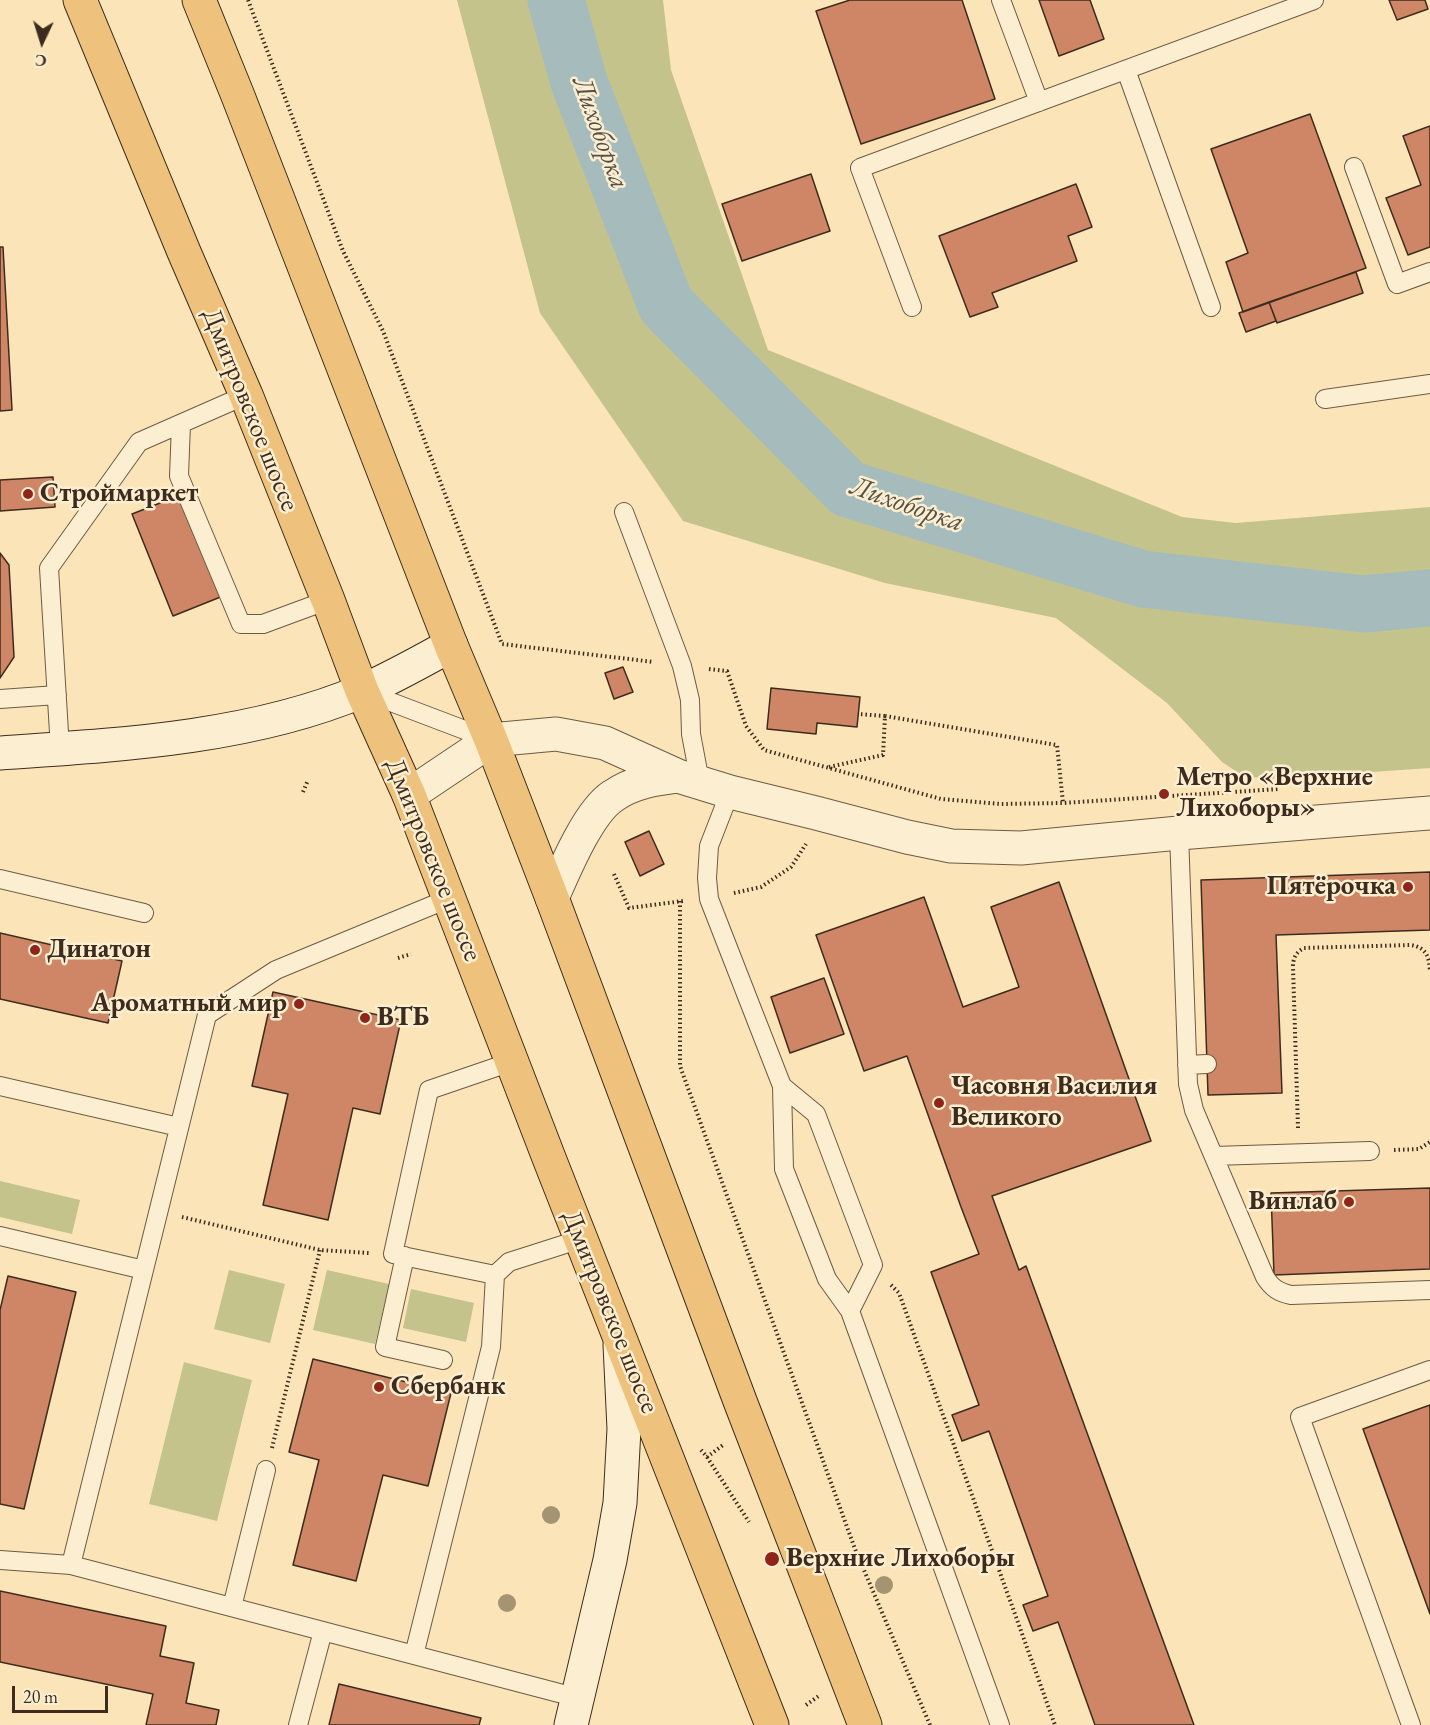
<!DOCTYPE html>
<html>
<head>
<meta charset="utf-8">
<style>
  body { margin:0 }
  #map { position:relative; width:1430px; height:1725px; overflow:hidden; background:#fbe5b8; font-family:"EB Garamond",serif }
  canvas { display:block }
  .north { position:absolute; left:12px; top:12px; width:60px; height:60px; -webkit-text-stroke:4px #fceed1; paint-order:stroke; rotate:184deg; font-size:16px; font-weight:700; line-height:24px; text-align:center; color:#3d2c1e }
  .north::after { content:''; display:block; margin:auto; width:21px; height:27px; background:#3d2c1e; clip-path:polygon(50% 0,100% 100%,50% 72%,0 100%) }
  .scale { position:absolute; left:12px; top:1686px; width:96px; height:27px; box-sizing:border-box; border:3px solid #3d2c1e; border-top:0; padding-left:8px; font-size:18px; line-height:21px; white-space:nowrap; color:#3d2c1e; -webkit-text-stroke:4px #fceed1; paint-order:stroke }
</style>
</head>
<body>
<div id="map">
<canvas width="1430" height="1725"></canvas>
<div class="north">С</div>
<div class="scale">20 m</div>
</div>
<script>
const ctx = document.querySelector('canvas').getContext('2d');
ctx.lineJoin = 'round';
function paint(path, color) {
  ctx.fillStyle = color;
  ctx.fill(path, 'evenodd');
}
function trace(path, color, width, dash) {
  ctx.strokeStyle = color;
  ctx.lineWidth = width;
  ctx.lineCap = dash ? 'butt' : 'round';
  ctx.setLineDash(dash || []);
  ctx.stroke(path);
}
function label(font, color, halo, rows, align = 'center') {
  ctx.font = font + ' "EB Garamond",serif';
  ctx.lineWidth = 5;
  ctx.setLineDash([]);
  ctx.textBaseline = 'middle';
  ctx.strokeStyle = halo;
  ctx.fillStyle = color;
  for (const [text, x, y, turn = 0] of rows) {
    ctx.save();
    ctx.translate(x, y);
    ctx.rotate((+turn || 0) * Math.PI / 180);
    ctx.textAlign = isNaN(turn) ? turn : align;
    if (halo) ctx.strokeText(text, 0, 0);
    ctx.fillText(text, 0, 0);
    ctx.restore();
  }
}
const green = new Path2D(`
  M457,0H663L671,70L768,350L1182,517L1236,523L1430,507V768L1270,779L1243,776L1222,762L1167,703L1056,618L885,583L683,521L540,313Z
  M0,1181L80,1200L72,1234L0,1217Z
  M229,1270L285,1284L270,1343L214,1329Z
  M327,1270L389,1284L375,1344L313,1330Z
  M411,1289L474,1303L466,1342L403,1328Z
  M184,1362L252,1380L217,1521L149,1504Z`);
const river = new Path2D(`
  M556,0L579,82L666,305L848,489L1143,579L1364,604L1430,598`);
const building = new Path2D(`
  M850,0H962L995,99L861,144L816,11Z
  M1039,0H1090L1104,39L1059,56Z
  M1389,0H1425L1428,9L1397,20Z
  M1310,114L1366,268L1243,312L1226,262L1248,253L1211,149Z
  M1430,126V247L1408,255L1386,198L1421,185L1403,136Z
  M811,174L830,231L742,261L722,204Z
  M1076,184L1092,227L1068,236L1077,261L992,293L998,307L970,317L939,236Z
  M0,247H3L12,410L0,411Z
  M1356,272L1363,293L1277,323L1269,302Z
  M1269,302L1276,321L1246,332L1239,313Z
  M53,477L55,507L0,511V480Z
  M183,494L223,596L173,616L132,514Z
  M0,553L9,565L14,657L0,678Z
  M623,667L633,692L614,699L605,673Z
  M771,688L860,697L857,727L817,723L816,734L767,729Z
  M649,831L664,864L640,876L625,842Z
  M1430,872V930L1276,935L1282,1093L1208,1095L1201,880Z
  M1059,882L1151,1141L992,1196L1019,1270L1026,1266L1194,1725H1095L1058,1622L1033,1631L1023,1605L1048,1596L989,1431L962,1441L952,1415L979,1405L931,1272L979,1254L961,1207L907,1056L864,1071L816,935L924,897L963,1007L1019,987L991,907Z
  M0,933L122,961L108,1023L0,999Z
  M824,978L844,1034L790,1053L771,997Z
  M273,992L401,1020L380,1114L353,1108L328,1220L263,1205L288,1094L252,1086Z
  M1430,1188V1269L1274,1275L1271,1193Z
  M8,1276L76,1292L24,1509L0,1504V1310Z
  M313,1359L451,1393L428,1486L383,1475L356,1581L293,1565L319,1460L289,1452Z
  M1430,1405V1614L1363,1429Z
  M0,1591L166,1626L160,1656L194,1663L186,1703L219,1710L216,1725H146L153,1694L0,1662Z
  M339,1684L481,1718L479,1725H329Z`);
const path = new Path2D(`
  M248,0L343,251L383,331L502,644L654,662
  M709,669L727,671L746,726L764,750L941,799L1001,804L1063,803L1279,789
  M885,716L1057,745L1063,803
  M829,767L883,755L885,716L858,714
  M303,792L308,780
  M614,874L629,908L683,901
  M734,893L761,887L791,867L806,844
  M680,901V1066L855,1549L930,1725
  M398,958L411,954
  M1298,1128L1293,967C1293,958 1296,952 1304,948L1411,945C1427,948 1429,957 1430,972
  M1394,1150L1419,1149L1430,1142
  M182,1217L320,1250L369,1253
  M891,1285L899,1293L1055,1725
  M272,1448L320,1250
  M701,1450L707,1457L723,1445
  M707,1457L749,1522
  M806,1705L820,1695`);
const lane = new Path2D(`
  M1001,0L1039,102
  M1126,70L1211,307
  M1354,167L1397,284L1430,272
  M912,307L860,168L1314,0
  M1325,399L1430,384
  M181,424L179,476L241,624H263L328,600
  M624,512L682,666L690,700L691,734L700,782
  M362,691L491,740
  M0,699L57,695
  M60,749L49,568L139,442L246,395
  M730,792L709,846L707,878L709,899L782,1086L784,1169L827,1279L850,1311L1000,1725
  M1179,833L1188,1084L1194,1110L1265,1277C1272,1288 1278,1292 1291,1295L1430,1290
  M0,879L144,913
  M511,1062L429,1090L393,1254L495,1275L509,1262L581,1239
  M1187,1065L1207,1064
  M0,1086L179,1127
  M782,1086L816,1114L873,1265L850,1311
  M1214,1156L1370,1151
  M0,1236L144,1270
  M405,1256L385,1347L443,1360
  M0,1560L71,1565L578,1698
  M71,1565L207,1015L276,970L450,898
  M232,1607L266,1470
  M414,1655L491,1347L495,1275
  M298,1725L323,1631
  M1411,1725L1300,1417L1430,1370`);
const street = new Path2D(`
  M409,795L491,740L556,734L605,743L678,776L730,792L816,813L907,837L951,846L1021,848L1179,833L1430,813
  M552,898C564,871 588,812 613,796C633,782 655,779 678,776`);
const secondary = new Path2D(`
  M0,753C119,745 251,738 362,691C392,678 422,661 451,645
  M571,1725L610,1560L620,1503L624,1429L620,1345`);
const primary = new Path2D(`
  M80,0L184,252L246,395L328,600L362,691L409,795L549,1158L772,1725
  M199,0L238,96L451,645L491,740L552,898L740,1401L865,1725`);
const trees = [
  [551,1515],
  [884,1585],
  [507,1603]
];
const markers = [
  [28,494,6,"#8f2418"],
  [1164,794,6,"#8f2418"],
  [1408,887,6,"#8f2418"],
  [35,950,6,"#8f2418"],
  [299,1004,6,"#8f2418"],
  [365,1018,6,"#8f2418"],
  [939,1103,6,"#8f2418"],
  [1349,1202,6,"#8f2418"],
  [379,1387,6,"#8f2418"],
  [772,1559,8,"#8f2418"]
];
const streetNames = [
  ["Дмитровское шоссе",250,410,68],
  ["Дмитровское шоссе",433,860,68],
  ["Дмитровское шоссе",610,1312,68]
];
const poiNames = [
  ["Строймаркет",40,494],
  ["Метро «Верхние",1176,778],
  ["Лихоборы»",1176,809],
  ["Пятёрочка",1396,887,"right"],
  ["Динатон",47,950],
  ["Ароматный мир",287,1004,"right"],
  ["ВТБ",377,1018],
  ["Часовня Василия",951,1087],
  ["Великого",951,1118],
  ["Винлаб",1337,1202,"right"],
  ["Сбербанк",391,1387],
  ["Верхние Лихоборы",786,1559]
];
const waterNames = [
  ["Лихоборка",600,133,70],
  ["Лихоборка",907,505,19]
];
paint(green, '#c3c38b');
trace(river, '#a6bcbc', 57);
paint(building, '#cf8667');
trace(building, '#3d2c1e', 1.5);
trace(lane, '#6c5a44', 20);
trace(street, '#6c5a44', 35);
trace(secondary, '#3d2c1e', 35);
trace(primary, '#3d2c1e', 35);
trace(path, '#3d2c1e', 4, [1.5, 3]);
trace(lane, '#fceed1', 18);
trace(street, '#fceed1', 33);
trace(secondary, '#fceed1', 33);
trace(primary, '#eec27c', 33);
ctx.fillStyle = '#a59472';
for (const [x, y] of trees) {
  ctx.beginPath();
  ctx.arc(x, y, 9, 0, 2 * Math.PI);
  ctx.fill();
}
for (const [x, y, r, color] of markers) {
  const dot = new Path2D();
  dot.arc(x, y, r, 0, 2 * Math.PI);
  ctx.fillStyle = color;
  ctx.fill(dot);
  trace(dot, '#fceed1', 2);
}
label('27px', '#3d2c1e', '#fceed1', streetNames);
label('bold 27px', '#3d2c1e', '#fceed1', poiNames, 'left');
label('italic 28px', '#575046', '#fceed1', waterNames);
</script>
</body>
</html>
